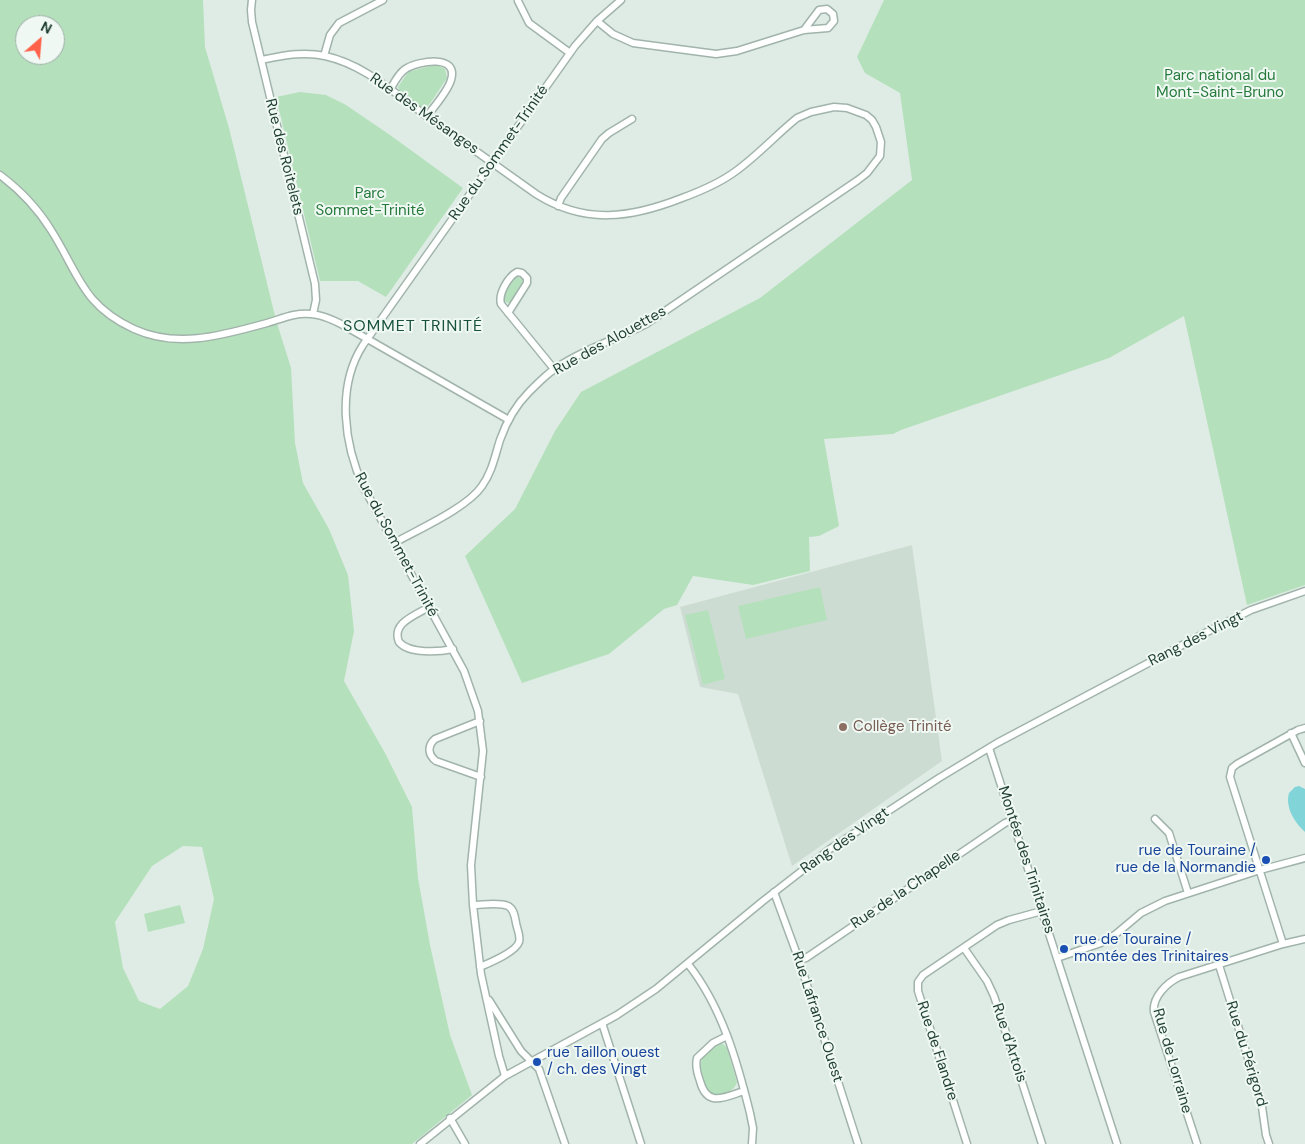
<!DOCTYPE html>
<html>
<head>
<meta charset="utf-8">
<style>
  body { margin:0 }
  #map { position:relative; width:1305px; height:1144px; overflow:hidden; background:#dfece5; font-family:"DM Sans",sans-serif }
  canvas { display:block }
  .north { position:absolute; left:15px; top:15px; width:50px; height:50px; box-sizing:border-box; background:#f0f8f3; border:1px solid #9caea5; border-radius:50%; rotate:27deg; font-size:14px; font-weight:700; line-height:20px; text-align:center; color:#1e3e31 }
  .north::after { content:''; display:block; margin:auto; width:18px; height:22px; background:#ff614a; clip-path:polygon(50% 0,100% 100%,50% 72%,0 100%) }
</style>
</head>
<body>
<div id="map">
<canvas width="1305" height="1144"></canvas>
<div class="north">N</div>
</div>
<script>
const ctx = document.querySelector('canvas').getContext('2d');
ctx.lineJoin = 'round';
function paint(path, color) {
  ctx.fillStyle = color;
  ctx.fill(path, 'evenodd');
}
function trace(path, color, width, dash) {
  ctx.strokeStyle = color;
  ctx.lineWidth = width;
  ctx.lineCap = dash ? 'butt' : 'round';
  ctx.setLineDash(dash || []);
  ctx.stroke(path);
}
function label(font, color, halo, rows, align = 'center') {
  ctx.font = font + ' "DM Sans",sans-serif';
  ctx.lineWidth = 4;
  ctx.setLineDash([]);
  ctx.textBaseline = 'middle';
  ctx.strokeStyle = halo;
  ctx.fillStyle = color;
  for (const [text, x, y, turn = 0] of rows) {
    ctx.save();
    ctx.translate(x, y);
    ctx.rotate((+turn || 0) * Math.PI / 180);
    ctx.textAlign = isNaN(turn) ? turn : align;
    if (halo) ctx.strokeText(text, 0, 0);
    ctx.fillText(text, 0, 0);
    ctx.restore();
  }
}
const built = new Path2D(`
  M912,545L942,761L792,866L738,694L700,687L680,607Z`);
const green = new Path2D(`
  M0,0H203L205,47L229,128L276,320L291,368L295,443L303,483L329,529L348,575L354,631L344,681L385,753L412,807L418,878L430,945L450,1035L472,1095L412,1144H0ZM25,25H55V55H25ZM183,846L202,847L214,899L203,949L188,986L160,1009L139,1001L123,968L115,922L152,866Z
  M884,0H1305V585L1247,605L1184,316L1109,358L901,430L893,434L824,439L839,526L819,536L809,537L810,571L753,585L693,576L677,605L664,609L609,654L522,683L465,556L515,509L555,431L581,392L760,298L912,180L900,93L865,73L857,57Z
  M434,65L439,66L445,69L447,78L429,105L423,108L400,92L398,87L408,72Z
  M300,92L326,95L346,105L390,135L463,188L386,297L358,281H320L276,97Z
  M518,277L523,279C522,287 515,298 509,303L505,302L503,299C505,292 512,279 518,277Z
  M820,587L827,620L746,639L738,606Z
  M708,610L725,679L703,685L685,615Z
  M180,905L185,923L148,932L144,914Z
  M719,1043L723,1044L727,1048L737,1082C735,1092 717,1100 709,1092C705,1088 704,1082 703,1078C698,1059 702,1053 719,1043Z`);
const water = new Path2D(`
  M1299,786L1305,789V832C1294,822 1285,807 1289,793L1295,787Z`);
const minor = new Path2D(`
  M252,0L251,10L252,22L315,284L316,300L313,314
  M518,1L529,23L570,53
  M597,21L613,34L633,43L716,54L737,51L804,30L828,28L834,21L833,14L827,9L819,10L804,30
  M324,56L330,35L339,23L383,0
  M261,60C282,56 303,51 325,56C362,64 391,90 421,112C459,139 498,167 536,194C585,225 631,218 682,198C701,191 720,183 736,171C758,155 776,135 797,118L811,112L834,107L847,108L866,115L872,120L876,127L881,142L880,156L867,173L858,180L646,324C619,338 590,347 564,363C551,370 540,381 529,392C516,405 506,423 500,440C495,456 492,472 482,486C467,508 419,529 394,543
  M390,90C394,83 399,72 407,68C419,61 459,54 451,80C448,91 434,107 427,116
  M0,175C20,190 38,209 51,230C79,274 82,305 134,329C178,349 223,335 267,323C281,319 296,312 311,314C325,315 338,322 350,329L509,420
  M558,206L561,198L602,139L609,133L632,119
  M508,313L527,283V278L522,273L517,272C508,277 498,294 501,304L554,369
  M429,607C416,615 391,623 399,642C409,654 439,652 453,649
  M480,721L435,739C427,746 428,755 436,761L481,777
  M1305,728L1298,730L1237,764L1232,768L1230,777L1283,944L1305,939
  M1291,733L1305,763
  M989,748L1117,1144
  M1155,819L1169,833L1188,893
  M774,892L799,960L858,1144
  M473,905C483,905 499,902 508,906C514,909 515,917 516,923C517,929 521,936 519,942C516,952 489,963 480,967
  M964,948L987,981L994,996L1042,1144
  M1057,958L1101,943L1116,934L1141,913L1165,901L1260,870L1305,858
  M799,960L806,958L1005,823L1013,820
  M688,964C722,1007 737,1061 750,1113L753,1128L752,1144
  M1219,965L1261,1100L1266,1135L1269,1144
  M489,1000L521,1051L539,1069L565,1144
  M602,1023L641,1144
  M727,1036L713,1043L697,1058C695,1066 697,1073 700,1081C707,1108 725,1097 744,1091
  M505,1076L499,1056L481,974L473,905L471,865L483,751L478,711L464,671L364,488C344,445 336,387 363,345L575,46L597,21L621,0
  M450,1118L465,1144
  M420,1144L505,1076L617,1015L656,989L763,901L830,849L939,778L997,743L1207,632L1251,610L1305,591
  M967,1144L918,991V982L923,975L997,925L1009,920L1042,911
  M1197,1144L1154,1012C1152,997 1167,983 1179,977L1283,944`);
const markers = [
  [843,727,5,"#8d6e63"],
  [1266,860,5,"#1a4fb4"],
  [1064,949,5,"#1a4fb4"],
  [537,1062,5,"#1a4fb4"]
];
const parkNames = [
  ["Parc national du",1220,76],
  ["Mont-Saint-Bruno",1220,93],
  ["Parc",370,194],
  ["Sommet-Trinité",370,211]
];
const streetNames = [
  ["Rue des Mésanges",424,114,35],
  ["Rue du Sommet-Trinité",499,153,-55],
  ["Rue des Roitelets",284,157,76],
  ["Rue des Alouettes",610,341,-29],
  ["Rue du Sommet-Trinité",396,545,62],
  ["Rang des Vingt",1196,639,-27],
  ["Rang des Vingt",845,841,-35],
  ["Montée des Trinitaires",1026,860,72],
  ["Rue de la Chapelle",906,890,-34],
  ["Rue Lafrance Ouest",817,1017,72],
  ["Rue d'Artois",1009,1043,72],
  ["Rue de Flandre",937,1051,72],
  ["Rue du Périgord",1246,1054,73],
  ["Rue de Lorraine",1172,1061,74]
];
const educationNames = [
  ["Collège Trinité",853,727]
];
const transitNames = [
  ["rue de Touraine /",1256,851,"right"],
  ["rue de la Normandie",1256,868,"right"],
  ["rue de Touraine /",1074,940],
  ["montée des Trinitaires",1074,957],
  ["rue Taillon ouest",547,1053],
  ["/ ch. des Vingt",547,1070]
];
const neighbourhoodNames = [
  ["SOMMET TRINITÉ",413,327]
];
paint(built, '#cddcd3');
paint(green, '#b5e0bc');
paint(water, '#81d4d7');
trace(minor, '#a1b4ab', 9);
trace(minor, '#fff', 6);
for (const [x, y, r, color] of markers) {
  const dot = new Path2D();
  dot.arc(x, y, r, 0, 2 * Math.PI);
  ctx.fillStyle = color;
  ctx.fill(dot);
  trace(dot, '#f0f8f3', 2);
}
label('15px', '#24793b', '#f0f8f3', parkNames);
label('15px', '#1e3e31', '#f0f8f3', streetNames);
label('15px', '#785e54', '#f0f8f3', educationNames, 'left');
label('15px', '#164399', '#f0f8f3', transitNames, 'left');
ctx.letterSpacing = '1px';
label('16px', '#18523d', '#f0f8f3', neighbourhoodNames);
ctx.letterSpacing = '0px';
</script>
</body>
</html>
